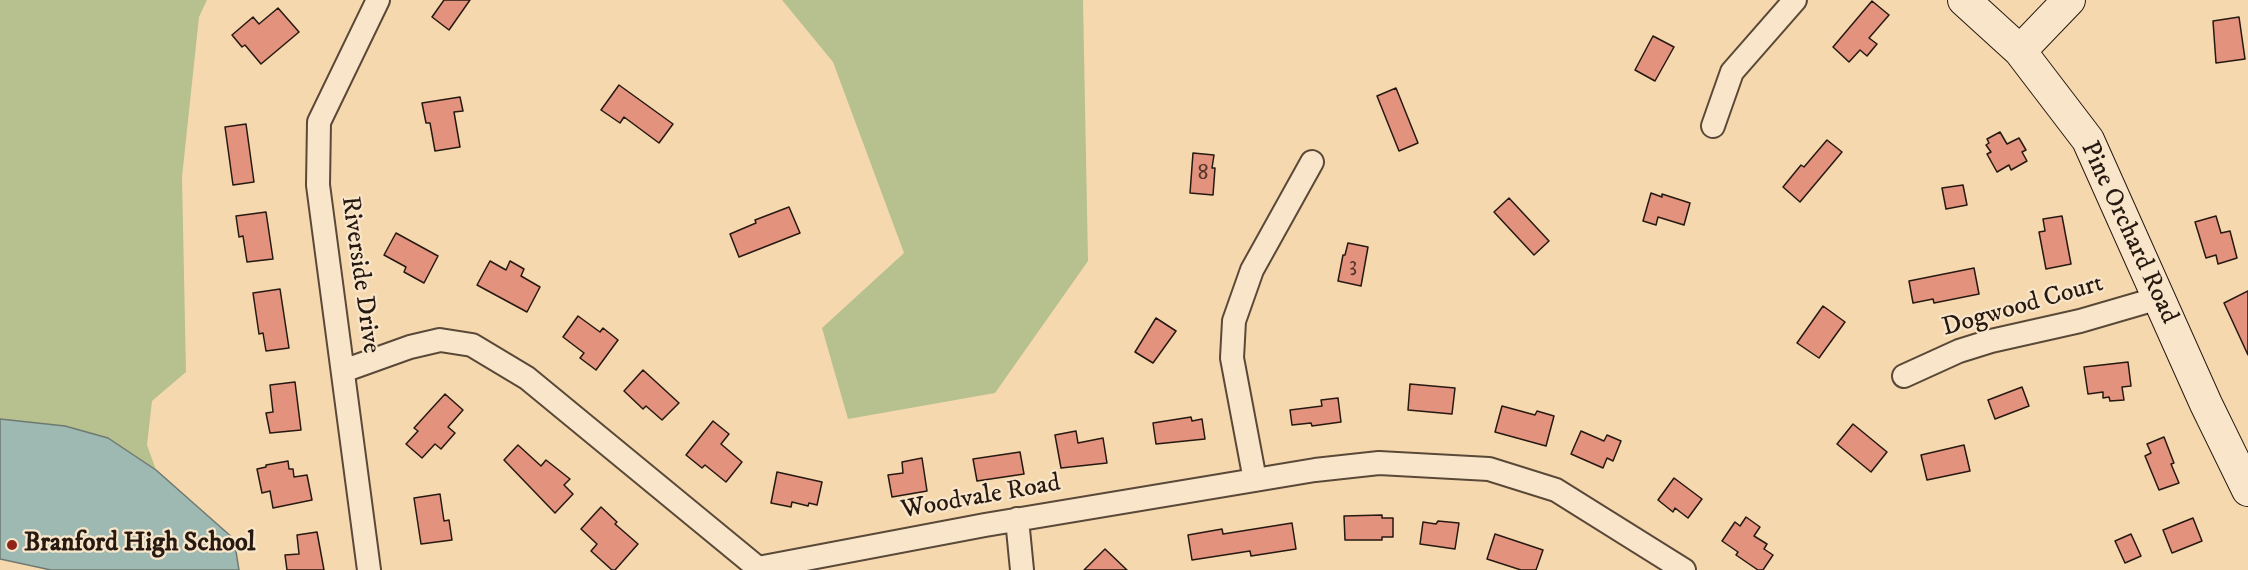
<!DOCTYPE html>
<html>
<head>
<meta charset="utf-8">
<style>
  body { margin:0 }
  canvas { display:block; background:#f6d8ae }
</style>
</head>
<body>
<canvas width="2248" height="570"></canvas>
<script>
const ctx = document.querySelector('canvas').getContext('2d');
ctx.lineJoin = 'round';
function paint(path, color) {
  ctx.fillStyle = color;
  ctx.fill(path, 'evenodd');
}
function trace(path, color, width, dash) {
  ctx.strokeStyle = color;
  ctx.lineWidth = width;
  ctx.lineCap = dash ? 'butt' : 'round';
  ctx.setLineDash(dash || []);
  ctx.stroke(path);
}
function label(font, color, halo, rows, align = 'center') {
  ctx.font = font + ' "IM FELL DW Pica",serif';
  ctx.lineWidth = 4.5;
  ctx.setLineDash([]);
  ctx.textBaseline = 'middle';
  ctx.strokeStyle = halo;
  ctx.fillStyle = color;
  for (const [text, x, y, turn = 0] of rows) {
    ctx.save();
    ctx.translate(x, y);
    ctx.rotate((+turn || 0) * Math.PI / 180);
    ctx.textAlign = isNaN(turn) ? turn : align;
    if (halo) ctx.strokeText(text, 0, 0);
    ctx.fillText(text, 0, 0);
    ctx.restore();
  }
}
const green = new Path2D(`
  M0,0H207L199,17L182,177L186,372L152,401L147,445L156,470L108,438L65,426L0,419Z
  M782,0H1083L1088,261L995,393L848,419L822,328L904,253L833,62Z`);
const water = new Path2D(`
  M0,419L65,426L108,438L156,470L234,539L239,570H51L0,559Z`);
const building = new Path2D(`
  M444,0H470L449,30L432,17Z
  M1872,1L1889,15L1869,38L1877,44L1867,56L1860,50L1849,62L1833,47Z
  M278,8L299,32L261,64L245,45L242,47L232,35L253,17L259,24Z
  M2239,17L2245,59L2216,63L2213,21Z
  M1653,36L1674,47L1655,81L1635,70Z
  M619,85L673,124L659,143L624,117L620,123L601,110Z
  M1396,88L1418,143L1399,151L1377,96Z
  M460,97L463,111L454,112L460,147L435,151L430,123H426L422,103Z
  M246,124L254,182L233,185L225,127Z
  M2000,132L2007,144L2019,138L2026,150L2022,152L2027,161L2011,170L2009,165L1997,172L1987,154L1991,152L1986,145L1989,143L1987,139Z
  M1827,140L1842,152L1800,202L1783,187L1801,165L1804,167Z
  M1193,153L1214,155L1212,168H1215L1213,195L1190,193Z
  M1963,185L1967,205L1946,209L1942,188Z
  M1651,193L1662,197V194L1690,203L1684,225L1658,217L1656,225L1643,221Z
  M1509,198L1549,241L1534,255L1494,212Z
  M789,207L800,233L739,257L730,234L756,223L755,220Z
  M266,212L273,259L247,262L243,236L239,237L236,216Z
  M2062,216L2071,264L2046,269L2039,232L2045,231L2043,219Z
  M2216,216L2221,233L2230,231L2237,258L2218,264L2216,255L2206,258L2195,222Z
  M396,233L438,256L424,283L404,272L406,267L384,255Z
  M1348,243L1368,247L1361,286L1338,281L1343,255H1345Z
  M490,261L506,270L510,261L524,269L521,276L540,287L527,312L477,285Z
  M1974,268L1979,294L1934,303L1933,299L1913,303L1909,281Z
  M280,289L289,348L266,351L263,333L259,334L253,293Z
  M2248,291V355L2224,303Z
  M1823,306L1845,322L1819,358L1797,343Z
  M578,316L600,332L603,328L618,340L596,370L580,358L584,353L563,337Z
  M1156,318L1176,331L1153,363L1135,352Z
  M2128,362L2131,386L2122,387L2124,400L2110,401L2109,397L2103,398V392L2088,394L2084,367Z
  M643,370L679,403L662,420L646,406L643,409L624,391Z
  M295,382L301,430L270,433L266,413L273,412L270,385Z
  M1410,384L1455,388L1452,414L1408,410Z
  M2022,387L2029,406L1995,419L1988,400Z
  M445,394L463,410L448,427L455,433L441,449L435,444L422,458L406,444L418,431L414,428Z
  M1338,398L1341,422L1312,426L1311,423L1292,425L1290,410L1322,406L1321,400Z
  M1502,406L1535,415L1537,411L1554,416L1546,446L1495,432Z
  M1191,417L1192,421L1202,419L1205,439L1156,444L1153,423Z
  M713,421L729,434L721,444L742,462L726,482L705,465L702,468L686,455Z
  M1853,424L1887,452L1871,472L1837,444Z
  M1076,431L1078,443L1103,438L1107,463L1061,468L1055,435Z
  M1581,431L1604,441L1607,435L1621,441L1613,461L1607,458L1603,468L1571,454Z
  M2164,437L2174,463L2171,464L2179,483L2159,490L2145,456L2151,453L2147,444Z
  M518,445L541,466L546,460L570,479L564,485L573,494L555,513L504,460Z
  M1964,445L1970,471L1927,480L1921,455Z
  M1020,452L1024,474L977,481L973,459Z
  M922,458L927,491L892,497L888,475L903,473L902,462Z
  M288,461L289,469H293L294,477L307,475L312,500L273,508L270,491L262,493L257,469L266,467V465Z
  M777,472L822,482L817,505L809,503L808,506L792,502L791,507L771,503Z
  M1674,478L1702,499L1688,518L1675,508L1673,512L1658,500Z
  M440,494L444,521L449,520L452,540L421,544L414,498Z
  M601,507L617,522L615,524L638,544L615,570H612L591,551L597,544L581,529Z
  M1382,515V518H1393V537H1382V540H1345L1344,516Z
  M1746,517L1760,527L1754,536L1767,544L1764,549L1773,555L1763,570H1758L1736,555L1738,552L1722,541L1735,522L1740,526Z
  M2193,518L2202,541L2172,553L2163,530Z
  M1438,521L1459,523L1455,549L1420,544L1423,522L1436,524Z
  M1292,523L1296,549L1251,556L1250,551L1192,560L1188,535L1222,529L1223,534Z
  M317,532L324,570H287L285,555L299,554L297,535Z
  M1495,534L1543,550L1536,570H1521L1487,559Z
  M2131,534L2141,556L2125,563L2115,541Z
  M1105,549L1127,570H1084Z`);
const street = new Path2D(`
  M1713,126L1732,72L1795,0
  M343,371L410,347L440,340L472,345L527,378L758,568L985,525L1315,470L1379,463L1489,469L1556,490L1684,570
  M1904,376L1959,351L1991,341L2080,321L2159,298
  M1255,480L1232,358L1234,321L1252,270L1312,162
  M1017,519L1022,570
  M369,570L318,185L319,122L378,0`);
const secondary = new Path2D(`
  M1964,0L2020,51L2088,140L2206,404L2248,490
  M2020,51L2069,0`);
const markers = [
  [12,545,6,"#8f2418"]
];
const numberNames = [
  ["8",1203,174],
  ["3",1353,266]
];
const streetNames = [
  ["Pine Orchard Road",2128,233,65],
  ["Riverside Drive",359,275,82],
  ["Dogwood Court",2023,307,-16],
  ["Woodvale Road",981,498,-10]
];
const poiNames = [
  ["Branford High School",24,545]
];
paint(green, '#b7c08f');
paint(water, '#9eb9b2');
trace(water, '#6e7972', 1.5);
paint(building, '#e3927e');
trace(building, '#261911', 1.5);
trace(street, '#5a4938', 26);
trace(secondary, '#261911', 34);
trace(street, '#f9e6ca', 22);
trace(secondary, '#f9e6ca', 32);
for (const [x, y, r, color] of markers) {
  const dot = new Path2D();
  dot.arc(x, y, r, 0, 2 * Math.PI);
  ctx.fillStyle = color;
  ctx.fill(dot);
  trace(dot, '#f9e6ca', 2);
}
label('22px', '#55372c', null, numberNames);
label('26px', '#261911', '#f9e6ca', streetNames);
label('bold 26px', '#261911', '#f9e6ca', poiNames, 'left');
</script>
</body>
</html>
